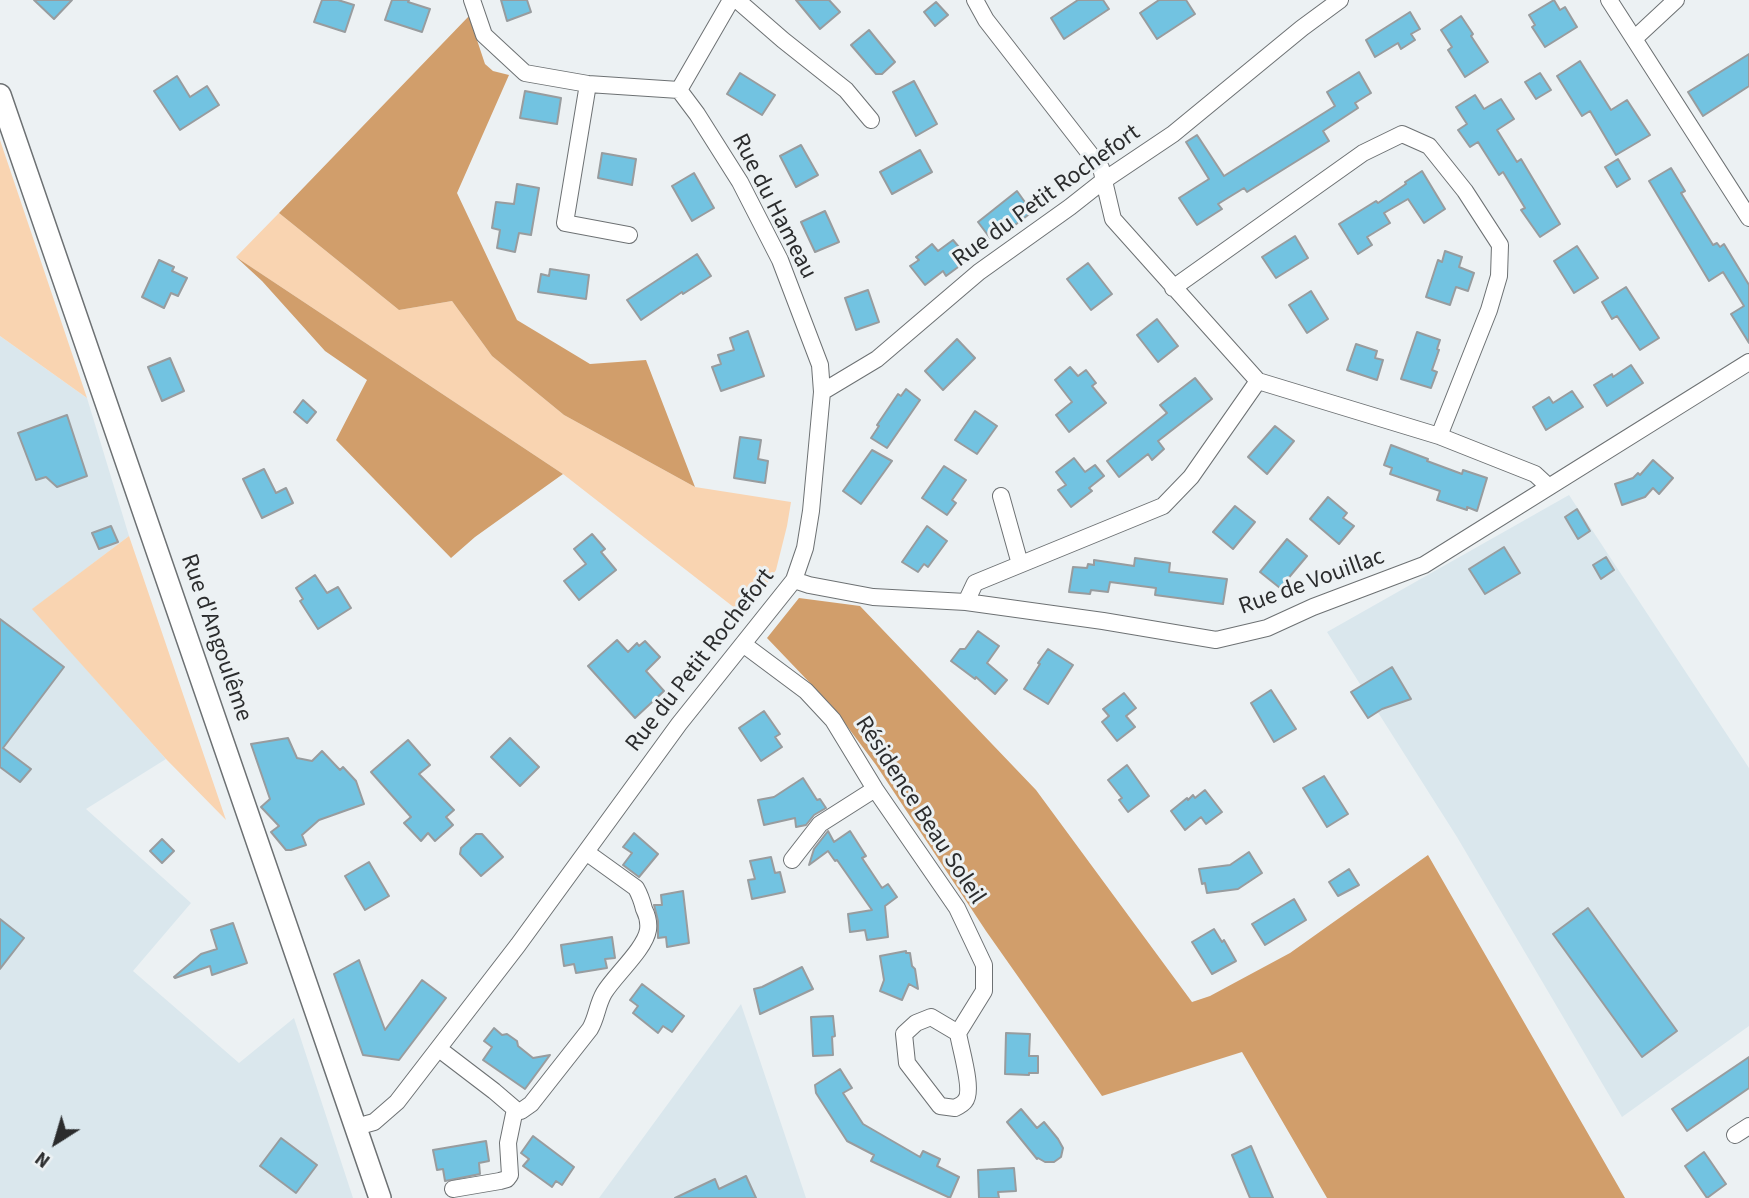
<!DOCTYPE html>
<html>
<head>
<meta charset="utf-8">
<style>
  body { margin:0 }
  #map { position:relative; width:1749px; height:1198px; overflow:hidden; background:#ecf1f3; font-family:"Source Sans 3",sans-serif }
  canvas { display:block }
  .north { position:absolute; left:21px; top:1107px; width:70px; height:70px; -webkit-text-stroke:5px #ecf1f3; paint-order:stroke; rotate:217deg; font-size:19px; font-weight:700; line-height:28px; text-align:center; color:#2b2c2d }
  .north::after { content:''; display:block; margin:auto; width:24px; height:32px; background:#2b2c2d; clip-path:polygon(50% 0,100% 100%,50% 72%,0 100%) }
</style>
</head>
<body>
<div id="map">
<canvas width="1749" height="1198"></canvas>
<div class="north">N</div>
</div>
<script>
const ctx = document.querySelector('canvas').getContext('2d');
ctx.lineJoin = 'round';
function paint(path, color) {
  ctx.fillStyle = color;
  ctx.fill(path, 'evenodd');
}
function trace(path, color, width, dash) {
  ctx.strokeStyle = color;
  ctx.lineWidth = width;
  ctx.lineCap = dash ? 'butt' : 'round';
  ctx.setLineDash(dash || []);
  ctx.stroke(path);
}
function label(font, color, halo, rows, align = 'center') {
  ctx.font = font + ' "Source Sans 3",sans-serif';
  ctx.lineWidth = 6;
  ctx.setLineDash([]);
  ctx.textBaseline = 'middle';
  ctx.strokeStyle = halo;
  ctx.fillStyle = color;
  for (const [text, x, y, turn = 0] of rows) {
    ctx.save();
    ctx.translate(x, y);
    ctx.rotate((+turn || 0) * Math.PI / 180);
    ctx.textAlign = isNaN(turn) ? turn : align;
    if (halo) ctx.strokeText(text, 0, 0);
    ctx.fillText(text, 0, 0);
    ctx.restore();
  }
}
const built = new Path2D(`
  M0,336L87,398L129,536L33,609L166,759L86,809L191,903L133,971L239,1063L294,1018L353,1198H0Z
  M1569,495L1749,768V1026L1622,1117L1457,837L1327,632Z
  M741,1004L806,1198H599Z`);
const green = new Path2D(`
  M0,140L87,398L0,336Z
  M279,213L399,310L452,301L492,356L564,415L695,487L791,502L787,526L776,570L745,616L563,474L236,257Z
  M129,536L226,820L166,759L32,609Z`);
const forest = new Path2D(`
  M469,16L485,64L493,71L509,75L457,193L517,320L590,364L646,360L695,487L564,415L492,356L452,301L399,310L279,213Z
  M236,257L563,474L475,537L451,558L336,440L367,380L325,351L262,281Z
  M799,598L860,606L1036,790L1192,1002L1210,996L1290,953L1428,855L1625,1198H1327L1242,1052L1102,1096L986,931L876,765L832,706L767,638Z`);
const building = new Path2D(`
  M34,0H72L54,19Z
  M322,0H338L354,5L345,32L314,22Z
  M392,0H409L408,2L430,9L422,32L385,20Z
  M501,0H527L531,12L507,21Z
  M796,0H829L840,12L820,29Z
  M1078,0H1103L1109,9L1064,39L1051,18Z
  M1159,0H1186L1195,14L1157,39L1140,13Z
  M1554,0L1560,10L1565,7L1577,27L1545,47L1532,27L1535,25L1529,15Z
  M936,2L948,15L935,26L924,12Z
  M1410,12L1420,29L1411,34L1415,40L1401,49L1398,43L1375,57L1366,40Z
  M1461,16L1473,34L1471,36L1488,62L1465,77L1448,50L1452,47L1441,30Z
  M869,30L895,62L882,74H876L851,45Z
  M1749,54V86L1703,116L1688,92Z
  M1580,61L1611,110L1627,100L1650,135L1616,155L1590,111L1582,116L1557,76Z
  M1359,72L1371,93L1355,103L1358,108L1323,131L1329,141L1247,192L1244,188L1218,204L1222,209L1197,225L1179,198L1209,179L1186,142L1197,135L1224,176L1335,106L1327,92Z
  M740,73L775,95L762,115L727,94Z
  M1540,73L1551,90L1536,99L1525,82Z
  M177,76L190,97L207,86L219,105L180,130L154,91Z
  M914,81L937,124L916,136L893,92Z
  M525,91L561,98L557,124L520,118Z
  M1475,95L1484,109L1501,99L1514,119L1497,130L1517,162L1521,159L1560,224L1540,237L1521,210L1525,208L1503,172L1499,175L1478,142L1470,147L1458,130L1467,124L1456,107Z
  M801,145L818,175L796,187L780,156Z
  M920,150L932,172L892,194L880,172Z
  M602,153L636,159L632,185L598,178Z
  M1618,159L1630,179L1617,187L1605,167Z
  M1671,168L1685,191L1681,193L1713,245L1717,243L1720,247L1724,244L1749,285V343L1731,314L1744,306L1723,272L1709,281L1649,181Z
  M1422,171L1445,209L1424,223L1408,199L1384,213L1390,223L1367,237L1372,245L1358,254L1339,224L1376,201L1378,203L1406,184L1405,182Z
  M694,173L714,208L692,221L672,186Z
  M517,184L539,188L531,235L519,233L515,252L497,248L500,230L492,228L496,202L514,204Z
  M1017,191L1032,212L1002,235L999,231L990,238L978,222Z
  M825,211L839,242L815,252L801,222Z
  M1295,236L1308,258L1276,278L1262,257Z
  M953,240L969,259L946,276L943,271L925,285L910,266L919,260L916,257L932,244L938,251Z
  M1577,246L1598,278L1574,293L1554,261Z
  M1445,251L1462,257L1459,267L1474,273L1468,291L1456,287L1450,305L1426,297L1438,260L1442,262Z
  M697,254L711,276L683,294L682,292L641,320L627,300Z
  M159,260L174,267L172,271L187,278L178,296L171,293L164,308L142,297Z
  M1088,263L1112,294L1091,310L1067,279Z
  M550,269L589,275L586,299L538,292L541,274L549,276Z
  M1626,287L1659,338L1640,350L1617,316L1612,319L1602,302Z
  M868,290L879,322L856,330L845,298Z
  M1311,291L1328,319L1307,333L1289,305Z
  M1157,319L1178,346L1158,362L1137,335Z
  M748,331L764,376L721,391L712,367L721,364L718,355L734,350L730,338Z
  M1417,332L1440,340L1437,349L1439,350L1432,370L1437,372L1431,388L1401,379Z
  M957,339L975,358L943,390L925,371Z
  M1356,344L1377,351L1375,358L1383,360L1377,380L1347,370Z
  M170,358L184,391L162,401L148,367Z
  M1631,365L1643,383L1607,406L1594,385L1612,374L1613,377Z
  M1070,367L1078,376L1086,370L1096,383L1092,386L1106,403L1069,432L1056,415L1072,402L1055,380Z
  M1195,378L1212,399L1158,441L1164,449L1152,460L1148,454L1119,477L1107,461L1167,413L1160,405Z
  M906,389L920,400L887,448L871,438L879,426L877,425L898,394L901,396Z
  M1572,391L1583,407L1546,430L1533,407L1549,397L1553,403Z
  M303,400L316,412L307,423L294,412Z
  M975,411L997,426L977,454L955,440Z
  M67,415L87,476L57,487L46,477L36,480L18,433Z
  M1275,426L1294,441L1267,474L1248,457Z
  M740,437L761,440L758,459L768,461L765,483L734,478Z
  M1391,445L1428,459L1427,461L1462,474L1463,470L1487,478L1477,511L1467,507V510L1437,500L1440,491L1390,474L1392,468L1384,465Z
  M872,450L892,461L861,504L843,491Z
  M1074,458L1085,472L1095,465L1104,476L1089,488L1092,491L1071,507L1058,490L1066,485L1056,472Z
  M1653,460L1673,478L1659,494L1653,488L1645,497L1622,505L1615,484L1633,478L1638,473L1640,475Z
  M944,466L966,480L952,500L956,503L947,515L922,498Z
  M264,469L276,493L286,488L293,503L262,518L243,479Z
  M1328,497L1347,513L1343,518L1354,526L1339,544L1310,519Z
  M1235,506L1255,522L1233,549L1213,532Z
  M1577,509L1590,531L1578,539L1565,517Z
  M111,526L118,542L99,549L92,533Z
  M927,526L947,541L928,567L924,564L918,572L902,562Z
  M592,534L605,549L601,552L616,570L579,600L564,581L586,564L574,549Z
  M1287,539L1307,556L1280,588L1260,572Z
  M1504,547L1520,573L1485,594L1469,569Z
  M1606,557L1614,570L1601,579L1593,565Z
  M1135,558L1170,563L1169,572L1227,579L1223,604L1155,595L1156,588L1110,582L1108,592L1091,590L1090,594L1069,592L1073,567L1087,568L1088,564L1094,565V560L1134,566Z
  M315,575L327,593L338,587L351,608L318,629L300,601L303,599L296,588Z
  M0,619L64,667L3,748L31,769L20,782L0,767Z
  M978,631L999,646L987,663L1007,680L995,694L976,677L975,679L951,661L960,649H965Z
  M617,640L628,652L637,643L639,646L645,641L660,657L646,671L664,691L635,718L588,666Z
  M1048,649L1073,665L1048,704L1024,689L1040,664L1038,663Z
  M1392,667L1411,699L1382,709L1368,718L1351,692Z
  M1271,690L1296,729L1274,742L1251,703Z
  M1124,693L1136,708L1126,716L1135,727L1117,741L1102,722L1109,716L1103,709Z
  M764,711L780,734L775,737L782,747L761,761L739,728Z
  M288,738L297,758L312,761L322,751L340,770L343,767L356,781L364,804L319,820L302,835L306,845L291,850H286L271,832L279,826L261,807L270,799L251,744Z
  M510,738L539,767L520,786L491,757Z
  M408,740L430,765L419,774L454,810L446,817L453,825L435,841L428,833L421,841L404,823L411,817L371,772Z
  M1127,765L1149,796L1128,812L1119,800L1122,798L1108,780Z
  M1324,776L1348,814L1327,827L1303,788Z
  M803,778L817,800L820,799L826,808L814,815L806,825L796,827L795,818L764,825L758,800L774,797Z
  M1205,790L1222,812L1206,824L1201,817L1185,830L1171,811L1187,798L1188,800L1193,795L1195,798Z
  M828,831L834,842L850,831L866,856L862,858L882,888L888,884L897,897L885,906L888,937L867,940L865,930L850,932L848,914L872,910L837,860L835,861L828,851L809,865L814,849Z
  M634,833L658,854L639,877L623,865L632,853L623,847Z
  M476,834H482L503,857L481,876L460,854L461,848Z
  M162,839L174,851L162,863L150,851Z
  M1249,852L1262,873L1238,889L1207,893L1205,883L1202,884L1199,869L1230,865Z
  M771,857L775,873L780,872L785,892L752,899L748,880L755,879L750,861Z
  M369,862L389,896L365,910L345,876Z
  M1349,869L1359,885L1338,896L1329,882Z
  M683,891L689,943L667,947L666,937L658,938V921L654,905H662L661,895Z
  M1294,899L1306,920L1265,945L1252,924Z
  M1588,908L1677,1031L1642,1057L1553,934Z
  M0,919L24,938L0,969Z
  M233,923L247,963L212,975L210,966L175,978L174,977L201,954L217,949L211,930Z
  M1214,929L1222,942L1224,940L1236,961L1212,974L1192,942Z
  M612,937L615,958L605,959L607,968L576,973L574,964L564,966L561,945Z
  M906,951V953H910L912,966L915,969L918,989L909,984L902,1000L880,991L884,980L880,956Z
  M359,960L385,1030L422,980L446,998L399,1060L363,1055L334,974Z
  M802,967L813,989L760,1014L754,989L762,987Z
  M642,984L684,1016L672,1032L663,1026L658,1033L633,1013L638,1006L630,1000Z
  M833,1016L835,1036L832,1037L833,1055L813,1056L811,1017Z
  M494,1028L502,1035L507,1034L517,1041L518,1046L533,1058L550,1055L525,1089L483,1060L492,1047L484,1041Z
  M1006,1033L1030,1034L1029,1056H1038V1073H1029V1075L1005,1074Z
  M1749,1057V1088L1687,1131L1672,1109Z
  M840,1069L852,1088L843,1093L863,1124L920,1157L923,1151L940,1159L937,1166L959,1177L950,1198L871,1161L874,1155L847,1141L816,1093L815,1085Z
  M1021,1109L1037,1128L1044,1122L1058,1139L1063,1148L1061,1157L1054,1162H1045L1038,1158L1037,1159L1007,1122Z
  M533,1136L574,1167L562,1185L556,1181L552,1187L523,1166L529,1159L521,1153Z
  M281,1138L317,1165L296,1193L260,1166Z
  M486,1141L489,1161L479,1163L480,1174L445,1181L443,1169L437,1170L433,1150Z
  M1251,1146L1273,1198H1250L1232,1155Z
  M1704,1152L1726,1184L1707,1198L1685,1166Z
  M1014,1168L1016,1191L998,1192L999,1198H979L978,1170Z
  M746,1176L756,1198H675L715,1179L719,1189Z`);
const street = new Path2D(`
  M472,0L484,35L525,73L588,84L679,90
  M731,0L679,90L697,114L740,182L780,260L820,365L822,392
  M737,0L783,40L846,90L871,120
  M1609,0L1749,218
  M1634,39L1676,0
  M588,84L565,223L629,235
  M1173,288L1363,153L1402,134L1429,146L1465,191L1500,245L1499,276L1489,310L1439,436L1258,381
  M1439,436L1535,474L1549,487
  M1001,496L1020,564
  M794,580L809,585L873,597L966,602L1103,621L1216,640L1267,628L1313,607L1424,565L1749,362
  M966,602L975,583L1163,506L1191,477L1258,381L1113,219L1101,168L986,20L975,0
  M743,644L806,691L833,720L875,789L957,908L984,965V991L958,1033C960,1047 974,1091 965,1101C963,1104 959,1106 955,1108L940,1106L907,1063L904,1034L916,1023L931,1017L958,1033
  M792,860L820,824L875,789
  M439,1049L494,1091L515,1109L521,1111L531,1104L590,1029C597,1017 597,1005 604,993C614,976 645,949 648,930C649,923 647,915 644,909C642,901 640,895 636,888L586,852
  M356,1127L374,1122L397,1102L518,945L679,724L794,580L805,548L811,511L822,392L877,359L979,272L1070,207L1103,181L1173,134L1302,28L1340,0
  M1735,1135L1749,1126
  M453,1189L500,1181L507,1179L510,1175L508,1143L515,1109`);
const secondary = new Path2D(`
  M0,95L380,1198`);
const streetNames = [
  ["Rue du Petit Rochefort",1047,197,-36],
  ["Rue du Hameau",773,207,63],
  ["Rue de Vouillac",1312,583,-20],
  ["Rue d'Angoulême",215,638,71],
  ["Rue du Petit Rochefort",701,661,-52],
  ["Résidence Beau Soleil",919,811,57]
];
paint(built, '#dae7ed');
paint(green, '#f9d4b1');
paint(forest, '#d19e6b');
paint(building, '#72c3e1');
trace(building, '#989c9e', 2);
trace(street, '#6d7173', 18);
trace(secondary, '#6d7173', 24);
trace(street, '#fff', 16);
trace(secondary, '#fff', 21);
label('24px', '#2b2c2d', '#ecf1f3', streetNames);
</script>
</body>
</html>
